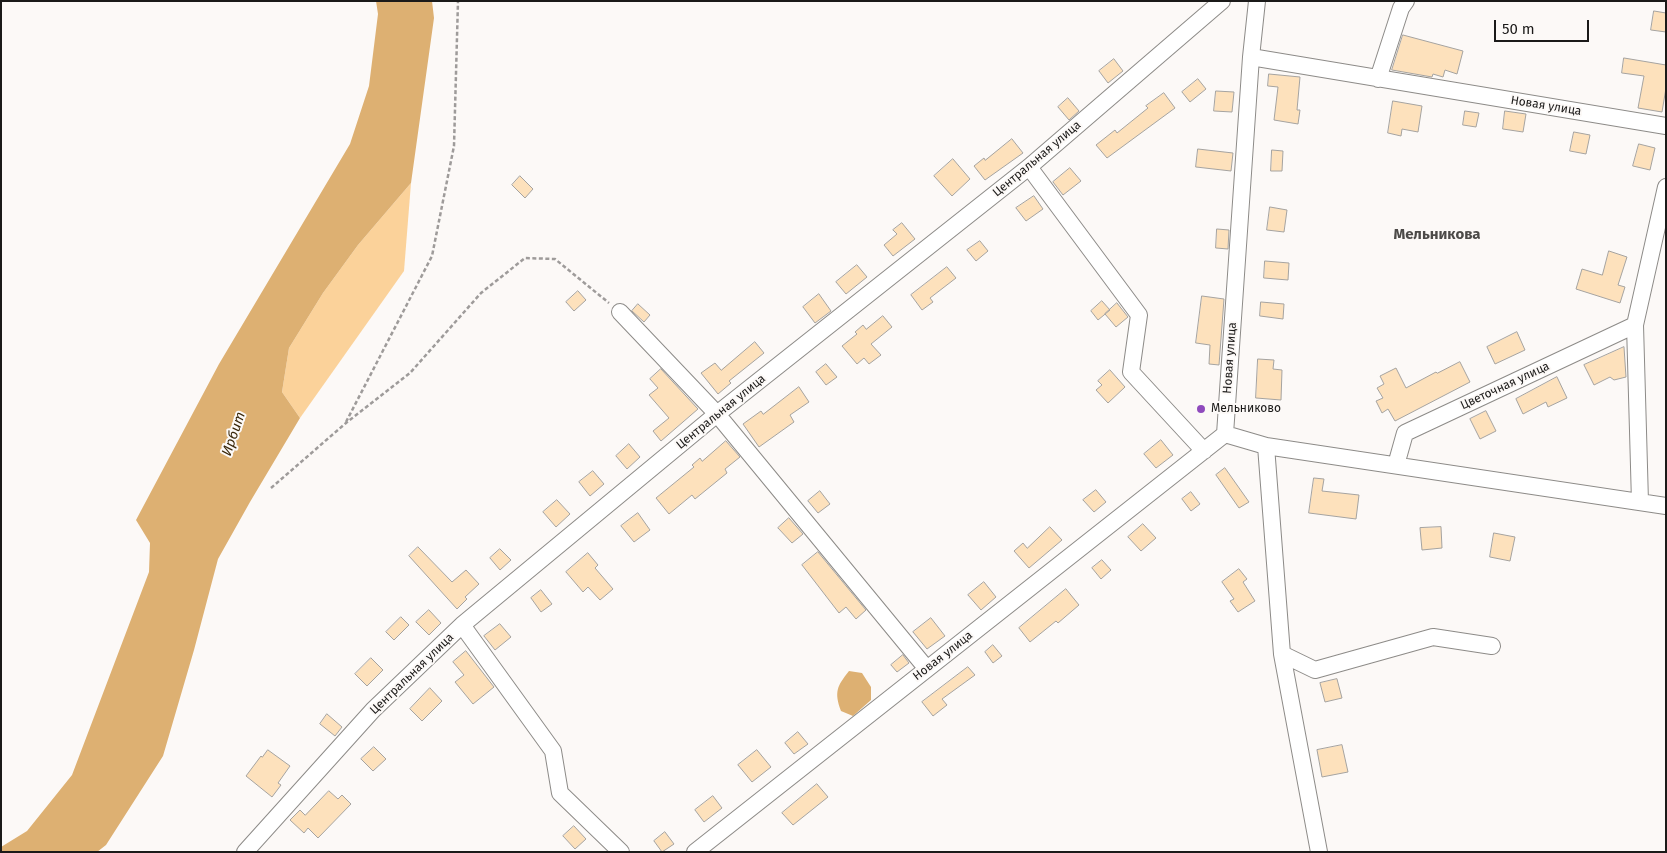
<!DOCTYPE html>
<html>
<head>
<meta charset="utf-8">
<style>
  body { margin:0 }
  #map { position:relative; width:1667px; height:853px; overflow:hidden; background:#fcf9f7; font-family:"Fira Sans",sans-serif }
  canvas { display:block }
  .frame { position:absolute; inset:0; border:2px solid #1b1a19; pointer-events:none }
  .scale { position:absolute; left:1494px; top:20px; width:95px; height:22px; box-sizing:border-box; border:2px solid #1b1a19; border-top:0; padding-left:6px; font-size:15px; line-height:18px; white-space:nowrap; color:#1b1a19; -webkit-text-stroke:4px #fcf9f7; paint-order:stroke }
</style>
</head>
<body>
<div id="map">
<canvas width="1667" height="853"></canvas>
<div class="frame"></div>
<div class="scale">50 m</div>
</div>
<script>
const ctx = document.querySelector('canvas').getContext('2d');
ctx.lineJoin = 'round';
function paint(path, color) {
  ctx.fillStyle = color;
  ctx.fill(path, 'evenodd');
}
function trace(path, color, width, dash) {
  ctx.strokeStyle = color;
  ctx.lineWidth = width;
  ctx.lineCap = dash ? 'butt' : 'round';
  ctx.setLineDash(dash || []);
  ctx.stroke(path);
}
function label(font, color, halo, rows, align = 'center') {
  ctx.font = font + ' "Fira Sans",sans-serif';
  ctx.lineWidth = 4;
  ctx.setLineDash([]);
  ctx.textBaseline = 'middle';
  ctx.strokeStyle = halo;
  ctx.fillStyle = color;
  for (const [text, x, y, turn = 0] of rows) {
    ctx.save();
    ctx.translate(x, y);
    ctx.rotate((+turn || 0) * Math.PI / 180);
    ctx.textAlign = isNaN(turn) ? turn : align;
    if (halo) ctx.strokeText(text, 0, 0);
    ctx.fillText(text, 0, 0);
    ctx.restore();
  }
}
const green = new Path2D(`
  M411,183L404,271L300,418L282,392L289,348L323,293L358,245Z`);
const water = new Path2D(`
  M376,1H432L434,18L411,183L358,245L323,293L289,348L282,392L300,418L250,502L218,559L194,650L163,756L106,845L97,852H1V847L27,831L72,775L149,572L150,543L136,520L219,364L350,144L369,86L378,14Z
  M849,671L862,673L871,687V700L853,716L841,711C834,692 837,686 849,671Z`);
const building = new Path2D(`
  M1654,11L1666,13V32L1651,30Z
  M1403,35L1463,51L1457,74L1445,70L1443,77L1433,74L1432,77L1392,70Z
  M1624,58L1666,65V88L1662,112L1638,108L1644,76L1622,73Z
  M1114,59L1123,71L1108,83L1099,71Z
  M1269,74L1300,77L1297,110H1300L1298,124L1274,120L1278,87L1268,86Z
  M1198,79L1206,89L1190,102L1182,92Z
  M1216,91L1234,92L1232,112L1214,111Z
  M1164,93L1175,108L1107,158L1096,145L1115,130L1117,133L1148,108L1146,106Z
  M1068,98L1079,111L1069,120L1058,107Z
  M1393,101L1422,106L1418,132L1402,129L1401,136L1388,133Z
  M1465,111L1479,113L1476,127L1463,125Z
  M1505,111L1526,114L1523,132L1503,129Z
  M1574,132L1590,135L1586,154L1570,151Z
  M1012,139L1023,153L985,180L974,166L984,158L985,160Z
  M1639,144L1655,148L1650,170L1633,166Z
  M1198,149L1233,153L1231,171L1196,167Z
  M1272,150L1283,151L1282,171H1271Z
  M953,159L970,179L952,196L934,176Z
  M1070,168L1081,181L1063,195L1053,182Z
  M520,176L533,189L525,198L512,185Z
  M1034,196L1043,209L1026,221L1016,208Z
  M1270,207L1287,210L1284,232L1267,230Z
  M902,223L915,239L893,256L884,245L897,234L893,230Z
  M1217,229L1229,230L1228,249L1216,248Z
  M980,241L988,251L976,261L967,250Z
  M1609,251L1627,257L1618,285L1625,287L1620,303L1576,289L1582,269L1602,275Z
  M1265,261L1289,263L1288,280L1264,278Z
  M857,265L867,277L846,294L836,282Z
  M947,267L956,278L930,298L933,302L922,310L911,295Z
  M578,291L586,300L574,311L566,302Z
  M819,294L831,311L815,323L803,307Z
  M1202,296L1224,299L1219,365L1209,364L1210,345L1196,343Z
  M1102,301L1110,310L1098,320L1091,311Z
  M1261,302L1284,304L1283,319L1260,316Z
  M1117,303L1128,317L1116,327L1105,314Z
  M638,304L650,315L644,322L632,311Z
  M883,316L892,327L871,344L881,355L869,364L864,358L857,364L842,346L857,334L855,332L863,325L866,329Z
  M1517,332L1525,350L1495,364L1487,347Z
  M755,342L764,353L729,381L731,383L718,394L701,373L715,363L721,370Z
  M1624,347L1626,377L1614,380L1610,377L1594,385L1584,365Z
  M1258,359L1274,360L1273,369L1282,370L1281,400L1256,398Z
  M1460,362L1470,382L1395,421L1388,409L1382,413L1376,401L1383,398L1377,388L1384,384L1380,376L1396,368L1406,388L1436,372L1437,373Z
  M826,364L837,377L826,385L816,372Z
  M661,369L698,409L661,441L653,431L669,418L649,395L658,388L650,379Z
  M1110,370L1125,387L1108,403L1096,390L1102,385L1098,381Z
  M1557,377L1567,398L1548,407L1546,402L1523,414L1516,399Z
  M799,387L809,402L790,415L794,422L759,447L743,424L761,411L763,414Z
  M1486,411L1496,431L1480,439L1470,419Z
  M1161,440L1173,455L1156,468L1144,454Z
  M726,441L740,457L725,469L727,473L695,499L692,495L669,514L656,498L694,467L692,465L700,458L702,461Z
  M629,444L640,457L627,469L616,456Z
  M1225,468L1249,502L1239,508L1216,475Z
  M593,471L604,484L590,496L579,482Z
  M1314,478L1324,479L1322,491L1359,495L1356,519L1309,513Z
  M1096,490L1106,502L1094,512L1083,500Z
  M820,491L830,504L818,513L808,501Z
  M1191,492L1200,504L1191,511L1182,499Z
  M557,500L570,514L556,527L543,512Z
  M638,513L650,530L634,542L621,526Z
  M789,518L803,534L792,543L778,528Z
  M1143,524L1156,538L1141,551L1128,537Z
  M1050,527L1062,540L1029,568L1014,551L1023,543L1027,548Z
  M1441,527L1442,548L1422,550L1420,528Z
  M1494,533L1515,537L1510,561L1490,557Z
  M418,547L452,582L466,570L479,584L465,597L467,599L457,609L409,556Z
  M500,549L511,560L500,570L490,558Z
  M818,552L866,610L856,619L846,607L839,613L802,565Z
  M588,553L598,565L595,568L613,589L600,600L588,587L583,592L566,572Z
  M1102,560L1111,570L1101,579L1092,568Z
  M1239,569L1247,579L1243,582L1255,601L1238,612L1230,601L1234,599L1222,582Z
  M984,582L996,597L981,610L968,595Z
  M1066,589L1079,605L1058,623L1056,621L1030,642L1019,628Z
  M541,590L552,604L541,612L531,598Z
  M429,610L441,623L429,635L416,622Z
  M401,617L409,625L394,640L386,632Z
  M931,618L945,636L927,649L913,632Z
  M500,624L511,637L495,650L484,636Z
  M993,645L1002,656L993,663L985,652Z
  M466,651L494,687L473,704L455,682L464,675L453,662Z
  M903,655L909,663L897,672L891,665Z
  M371,658L383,670L367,686L355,674Z
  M968,667L975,675L942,699L947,705L933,716L922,702Z
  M1337,679L1342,698L1325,702L1320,683Z
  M430,688L442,701L422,721L410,709Z
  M327,714L342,727L335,736L320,724Z
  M798,732L808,744L794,754L785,743Z
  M1342,745L1348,772L1322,777L1317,750Z
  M374,747L386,759L373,771L361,759Z
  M268,750L290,766L278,783L281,785L272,797L246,776L261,756L262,757Z
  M757,750L771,767L752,782L738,765Z
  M817,784L828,797L793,825L782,813Z
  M329,791L338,799L342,795L351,804L318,838L308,828L304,833L290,820L300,810L305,815Z
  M713,796L722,808L704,822L695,810Z
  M574,826L586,839L575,849L563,836Z
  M665,832L674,844L662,852L654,841Z`);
const path = new Path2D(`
  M346,422L432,256L454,146L458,1
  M271,488L346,423L410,373L481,293L525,258L555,259L609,303`);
const minor = new Path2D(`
  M1251,57L1257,1
  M1378,79L1401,8L1406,1
  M1029,167L1139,315L1131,372L1204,451
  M620,312L717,414L927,669
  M1225,434L1266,446L1666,506
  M1266,446L1282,654L1319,852
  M1396,465L1405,433L1635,325
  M1640,502L1635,325L1666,187
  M462,625L553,751L560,793L621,852
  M1282,654L1315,670L1433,637L1492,646
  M245,852L373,710L462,625L717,414L1029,167L1222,1
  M695,852L1225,434L1251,57L1666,126`);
const markers = [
  [1201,409,5,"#8f4abd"]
];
const streetNames = [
  ["Новая улица",1546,106,9],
  ["Центральная улица",1037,159,-40],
  ["Новая улица",1230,358,-86],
  ["Цветочная улица",1505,386,-25],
  ["Центральная улица",721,412,-39],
  ["Новая улица",943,656,-38],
  ["Центральная улица",412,674,-44]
];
const poiNames = [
  ["Мельниково",1211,409]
];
const waterNames = [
  ["Ирбит",234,434,-71]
];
const quarterNames = [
  ["Мельникова",1437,235]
];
paint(green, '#fbd29a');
paint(water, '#ddb072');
paint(building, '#fde1bc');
trace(building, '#a5a3a0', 1);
trace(minor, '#8d8b88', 18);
trace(path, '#9e9b9a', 2.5, [4, 2.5]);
trace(minor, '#fff', 16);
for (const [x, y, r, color] of markers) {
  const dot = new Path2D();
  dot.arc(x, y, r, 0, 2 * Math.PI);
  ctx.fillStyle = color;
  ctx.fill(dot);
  trace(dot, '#fcf9f7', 2);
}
label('12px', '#1b1a19', '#fcf9f7', streetNames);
label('12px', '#1b1a19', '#fcf9f7', poiNames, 'left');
label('italic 14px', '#3a280b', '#fcf9f7', waterNames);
label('bold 15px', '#4c4a48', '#fcf9f7', quarterNames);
</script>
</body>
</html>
